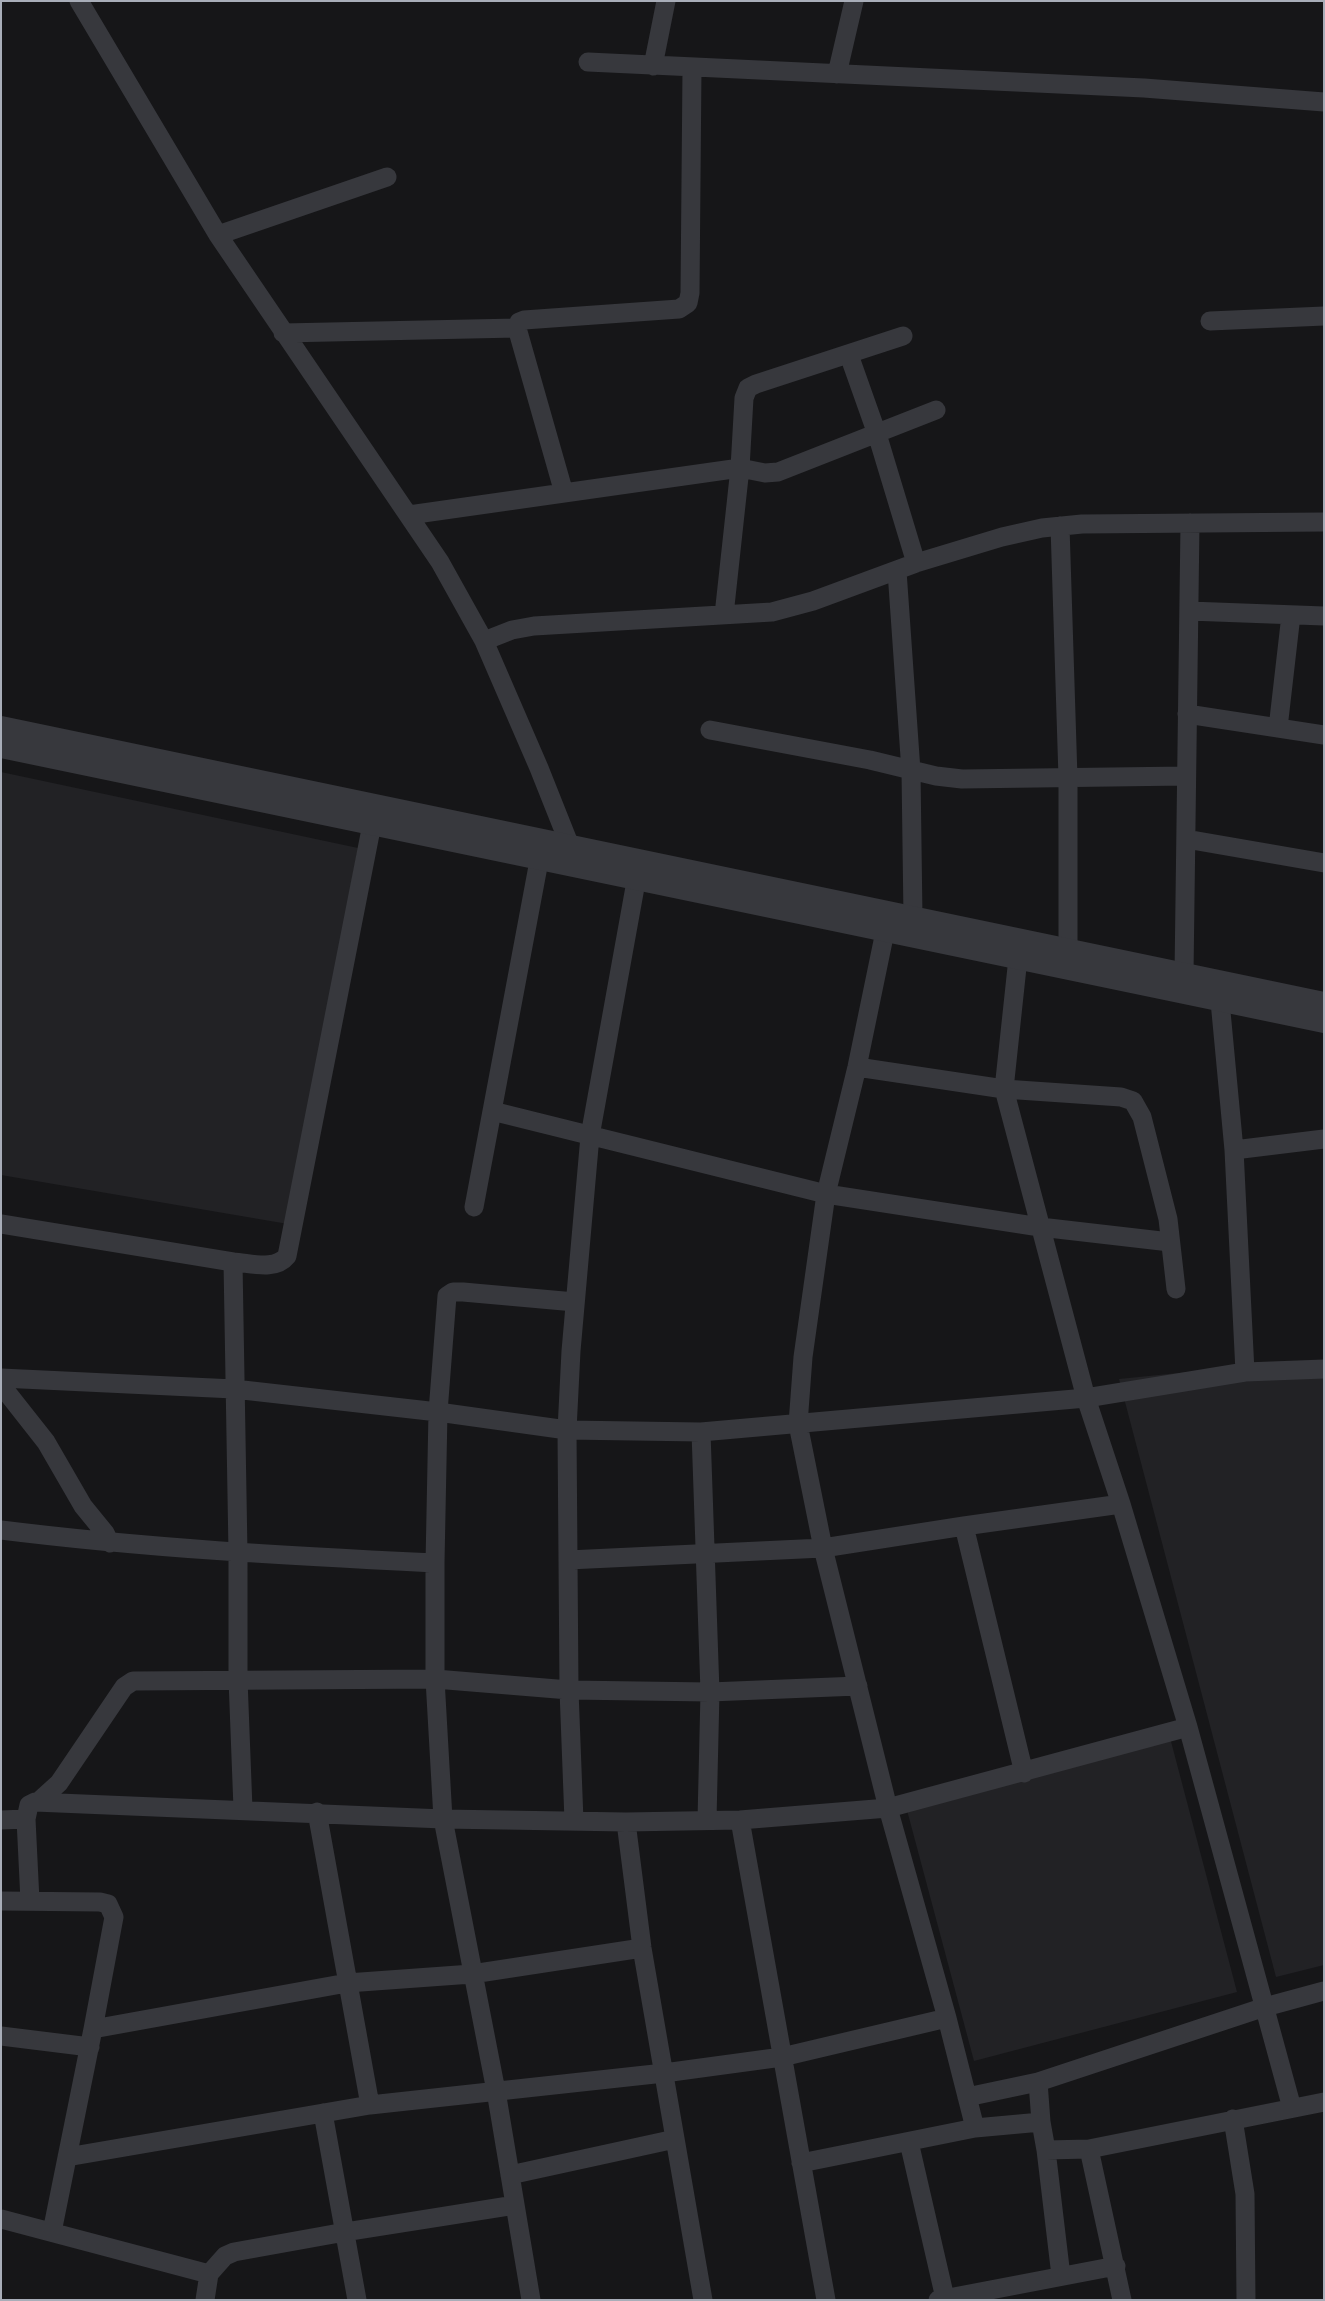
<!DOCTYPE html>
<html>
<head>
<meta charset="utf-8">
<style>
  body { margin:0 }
  #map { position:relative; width:1325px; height:2301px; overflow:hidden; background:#161618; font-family:Lato,sans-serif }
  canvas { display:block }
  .frame { position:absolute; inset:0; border:2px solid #a8adb8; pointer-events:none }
</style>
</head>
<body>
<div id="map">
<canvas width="1325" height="2301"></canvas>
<div class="frame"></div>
</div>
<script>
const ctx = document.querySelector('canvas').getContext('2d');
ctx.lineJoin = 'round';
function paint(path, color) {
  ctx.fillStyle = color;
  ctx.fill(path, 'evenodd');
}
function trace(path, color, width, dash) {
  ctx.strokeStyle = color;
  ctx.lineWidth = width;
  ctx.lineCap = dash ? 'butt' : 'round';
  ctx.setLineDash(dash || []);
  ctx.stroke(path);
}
const built = new Path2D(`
  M1,772L358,848L288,1224L1,1175Z
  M1324,1363V1965L1276,1977L1119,1379L1257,1365Z
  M1168,1730L1237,1992L974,2061L904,1799Z`);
const minor = new Path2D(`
  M79,1L218,235L440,562L484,641L539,768L570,846
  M588,62L1144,88L1324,102
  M653,66L666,1
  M837,74L854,1
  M218,235L387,177
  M1210,321L1324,316
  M283,333L517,328
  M849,355L877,434L916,563
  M564,493L517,328L519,322L524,320L679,309L688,303L690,293L692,68
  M409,515L740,468L765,473L778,472L936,410
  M1060,526L1068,778V949
  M897,571L911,771L913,918
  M1189,611L1324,616
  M724,615L740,468L744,398L748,388L756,384L903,336
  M484,641L512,630L534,626L772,612L813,601L916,563L1002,537L1042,528L1082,524L1324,522
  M1187,714L1324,735
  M1278,728L1291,615
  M710,730L870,760L936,776L962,779L1186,776
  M1186,839L1324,863
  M888,917L857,1067L826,1194L803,1357L798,1424L823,1548L964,1526L1121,1504
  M1018,958L1004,1089L1086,1398L1121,1504L1188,1727L1292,2108
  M1184,974L1190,523
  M1220,1001L1234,1150L1245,1372
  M857,1067L1004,1089L1121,1097L1133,1101L1142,1117L1168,1219L1176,1289
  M492,1111L826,1194L1040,1227L1170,1242
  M1234,1150L1324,1139
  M474,1207L542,845
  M1,1224L233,1262L238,1553V1679L243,1809
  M233,1262C251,1263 275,1271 287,1256L372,824
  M1,1378L234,1389L438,1412L567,1430L701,1432L1086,1398L1245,1372L1324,1369
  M1,1385L46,1442L83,1506L105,1533L110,1543
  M701,1432L710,1692L707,1820
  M964,1526L1024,1773
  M1,1530C145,1548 290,1556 435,1563
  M568,1560L823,1548L888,1808L947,2018L975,2128
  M38,1802L59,1783L124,1687L133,1681L435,1679L569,1690L710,1692L858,1686
  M317,1812L370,2105
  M1,1820L26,1819
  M740,1820L826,2300
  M574,1821L569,1690L567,1430L571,1351L590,1136L639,865
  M626,1822L642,1948L703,2300
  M1,1901L100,1902L108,1904L114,1917L93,2029L52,2232
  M30,1901L26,1819L29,1805L35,1802L443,1819L626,1822L740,1820L888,1808L1188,1727
  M93,2029L347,1983L472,1974L642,1948
  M1,2036L90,2047
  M1038,2082L1041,2122L1046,2150L1089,2149L1324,2102
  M967,2097L1038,2082L1265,2007L1324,1991
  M323,2113L357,2300
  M1233,2119L1245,2194L1246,2300
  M909,2142L945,2298
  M1089,2149L1122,2300
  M1046,2150L1061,2276
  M67,2157L370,2105L664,2073L782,2057L947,2018
  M801,2163L975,2128L1041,2122
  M510,2175L675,2139
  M1,2219L209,2274L225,2256L234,2252L345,2232L515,2205
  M205,2300L209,2274
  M531,2300L496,2091L443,1819L435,1679V1563L438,1412L447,1296L453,1292H463L575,1302
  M938,2300L1116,2266`);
const tertiary = new Path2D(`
  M1,727L1324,1003
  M1,747L1324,1022`);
paint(built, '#222225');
trace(minor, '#37383d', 19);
trace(tertiary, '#37383d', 22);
</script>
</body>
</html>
